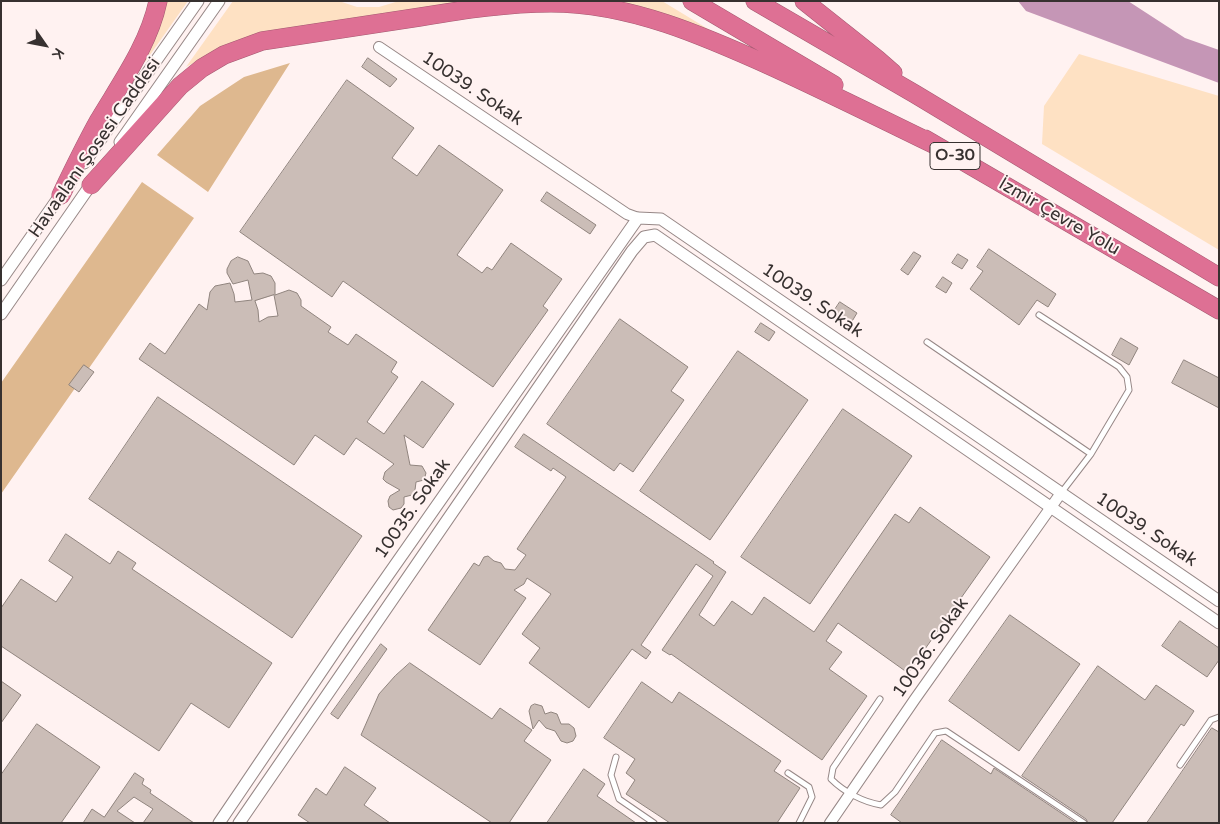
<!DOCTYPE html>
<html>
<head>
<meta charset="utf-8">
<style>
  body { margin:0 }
  #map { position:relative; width:1220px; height:824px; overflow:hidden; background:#fff2f1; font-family:"Varela Round",sans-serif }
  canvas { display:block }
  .frame { position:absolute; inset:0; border:2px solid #373130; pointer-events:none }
  .north { position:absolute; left:20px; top:20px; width:50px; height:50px; -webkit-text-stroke:4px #fff2f1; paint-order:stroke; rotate:123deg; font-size:14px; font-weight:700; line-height:20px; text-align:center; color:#373130 }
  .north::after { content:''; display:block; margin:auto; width:18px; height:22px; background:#373130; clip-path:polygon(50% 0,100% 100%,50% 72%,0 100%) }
</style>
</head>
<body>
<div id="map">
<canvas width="1220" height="824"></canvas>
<div class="frame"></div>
<div class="north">K</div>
</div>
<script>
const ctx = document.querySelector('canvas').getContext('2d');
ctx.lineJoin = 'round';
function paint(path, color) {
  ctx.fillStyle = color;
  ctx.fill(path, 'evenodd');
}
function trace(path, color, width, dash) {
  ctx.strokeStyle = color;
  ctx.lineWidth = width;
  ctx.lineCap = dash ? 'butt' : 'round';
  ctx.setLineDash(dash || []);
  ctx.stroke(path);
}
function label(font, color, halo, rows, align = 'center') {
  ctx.font = font + ' "Varela Round",sans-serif';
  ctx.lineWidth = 4;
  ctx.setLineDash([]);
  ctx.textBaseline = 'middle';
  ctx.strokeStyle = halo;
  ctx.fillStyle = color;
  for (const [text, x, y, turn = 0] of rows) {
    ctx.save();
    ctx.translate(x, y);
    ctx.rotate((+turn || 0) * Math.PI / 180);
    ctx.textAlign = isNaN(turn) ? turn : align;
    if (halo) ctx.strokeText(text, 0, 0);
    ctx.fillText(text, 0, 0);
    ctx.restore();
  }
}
const green = new Path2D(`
  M166,1H188L145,62L144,60L156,33Z
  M233,1H339L357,7H379L399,1H475L216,51L186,67Z
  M609,1H662L713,32Z
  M1079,54L1219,96V250L1042,144L1044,106Z`);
const forest = new Path2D(`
  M290,63L208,192L157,155L200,106L244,77Z
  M142,182L194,218L1,494V383Z`);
const water = new Path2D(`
  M1018,1H1128L1185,38L1219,50V83L1026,11Z`);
const building = new Path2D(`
  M368,58L397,79L390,87L362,67Z
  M347,80L414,128L392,158L417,176L439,145L503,190L457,255L482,273L487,267L492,270L511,243L562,279L543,306L548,310L493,387L343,281L332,297L240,232Z
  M547,192L596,225L590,234L541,201Z
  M989,249L1056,294L1048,307L1037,300L1019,325L970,289L983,271L977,267Z
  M914,252L921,256L908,275L901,270Z
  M958,254L968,260L962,269L952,263Z
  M238,257L248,261L254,274L263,273L271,276L275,283V295L289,290L297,293L301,300V306L331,327L328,332L348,345L356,334L397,362L391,372L398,377L367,422L384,434L422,381L454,404L423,448L404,435L410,465L422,466L426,473L424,480L416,482L415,490L412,495L404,497V504L401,508L393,510L389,507L388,501L390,496L400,490L386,482L383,479L385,472L394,464L356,438L344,455L315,435L294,465L139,359L150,343L165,354L199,304L207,310L210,292L215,286L230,283L234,294L235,302L252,300L248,280L233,284L227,273V269L231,261ZM274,295L278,316L268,317L259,322L258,310L255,301Z
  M943,277L952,283L946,293L936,287Z
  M840,302L857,313L851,323L834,311Z
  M620,319L688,367L671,391L684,400L633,472L620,463L614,471L547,424Z
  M761,323L775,332L769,341L755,332Z
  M1121,338L1138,348L1129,365L1112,355Z
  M738,351L808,400L710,540L640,491Z
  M1184,360L1219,378V408L1172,383Z
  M84,365L94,372L79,392L69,385Z
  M158,397L362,536L292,638L89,499Z
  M843,409L912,456L810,604L741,557Z
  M524,434L714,562L713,563L726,572L699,615L714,626L732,601L752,615L764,597L814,632L895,514L909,523L920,507L990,557L908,673L838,623L826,641L842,652L829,669L867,696L822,760L671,654L670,655L662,650L713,576L696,564L641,645L651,652L646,659L632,649L589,708L529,663L540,648L522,634L551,594L527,578L524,584L514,590L526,598L480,665L428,630L474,563L479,566L484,557L488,556L494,561L501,563L505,569L515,570L526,555L517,549L566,477L553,468L551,471L515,447Z
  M66,534L110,564L118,551L136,563L132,569L272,663L229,728L191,703L159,751L1,646V608L21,579L56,602L73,577L49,561Z
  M1010,615L1080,664L1019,751L949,701Z
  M1180,621L1219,648V660L1207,677L1162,646Z
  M381,644L387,649L338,719L331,714Z
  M410,663L492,719L500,708L532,730L524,741L551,760L509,823H492L361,735L379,694L395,676Z
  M1098,666L1145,700L1156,685L1194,711L1184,726L1181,724L1112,823H1088L1086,819L1022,776Z
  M1,681L21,695L1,723Z
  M642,682L672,703L679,692L781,761L774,771L800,788L777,823H670L626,794L635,780L626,773L635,759L604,738Z
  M535,704L542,706L545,714L551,712L557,714L561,724H569L574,728L576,736L573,741L567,743L561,741L555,731L546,728L539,720L533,729L529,711L531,706Z
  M37,724L100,767L61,823H1V775Z
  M1212,728L1219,732V823H1147Z
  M942,740L991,774L994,768L1076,823H902L891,815Z
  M345,767L376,788L364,805L390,823H310L298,815L316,788L326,795Z
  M584,769L605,784L597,796L636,823H547Z
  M135,773L144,779L142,784L151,790L150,793L194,823H143L153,809L134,797L117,811L135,823H83L92,809L104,817Z`);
const service = new Path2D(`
  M1039,315L1119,367L1127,377L1129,390L1091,454L1061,493
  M927,342L1091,454
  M880,699L833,768L831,779C844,792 863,802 881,805L895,792L935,733L946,731L1084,823
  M616,757L611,775L619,799L654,823
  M1180,765L1211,720L1219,717
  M788,773L809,787L812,797L799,823`);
const minor = new Path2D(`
  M379,47L627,214L638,218
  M830,823L915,699L1061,493`);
const tertiary = new Path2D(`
  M120,142L219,1
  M84,163L198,1
  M1,280L64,190
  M1,314L94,180
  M219,823L344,638L638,218L661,219L1219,601
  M239,823L632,251L644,237L655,235L1219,623`);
const motorway = new Path2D(`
  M692,1L834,85
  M755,1L915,94L1219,277
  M804,1L877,59L893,73
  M925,139L1219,310
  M91,185L180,86L202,68L224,55L262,41C315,33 367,25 420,17C463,10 507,3 551,3C630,3 704,36 775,68C829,93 882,119 935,145
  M61,195C73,170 85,145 99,120C121,83 149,44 158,1`);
const shields = [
  [955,156,50]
];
const shieldNames = [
  ["O-30",955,156]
];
const streetNames = [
  ["10039. Sokak",472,89,34],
  ["Havaalanı Şosesi Caddesi",95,148,-55],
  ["İzmir Çevre Yolu",1059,217,30],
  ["10039. Sokak",812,301,34],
  ["10035. Sokak",413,509,-55],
  ["10039. Sokak",1146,530,34],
  ["10036. Sokak",931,648,-55]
];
paint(green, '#fee1c3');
paint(forest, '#deb88f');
paint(water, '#c596b6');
paint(building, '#cbbdb7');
trace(building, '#90847e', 1);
trace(service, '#978887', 7);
trace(minor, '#978887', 12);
trace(tertiary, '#978887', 13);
trace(motorway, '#a45a71', 19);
trace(service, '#fff', 5);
trace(minor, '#fff', 10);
trace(tertiary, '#fff', 11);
trace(motorway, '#de7094', 18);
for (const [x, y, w] of shields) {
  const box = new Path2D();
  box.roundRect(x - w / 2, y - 13.5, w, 27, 4);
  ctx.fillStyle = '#fff2f1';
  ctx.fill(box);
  trace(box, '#373130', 1);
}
label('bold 16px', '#373130', null, shieldNames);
label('18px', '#373130', '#fff2f1', streetNames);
</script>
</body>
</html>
